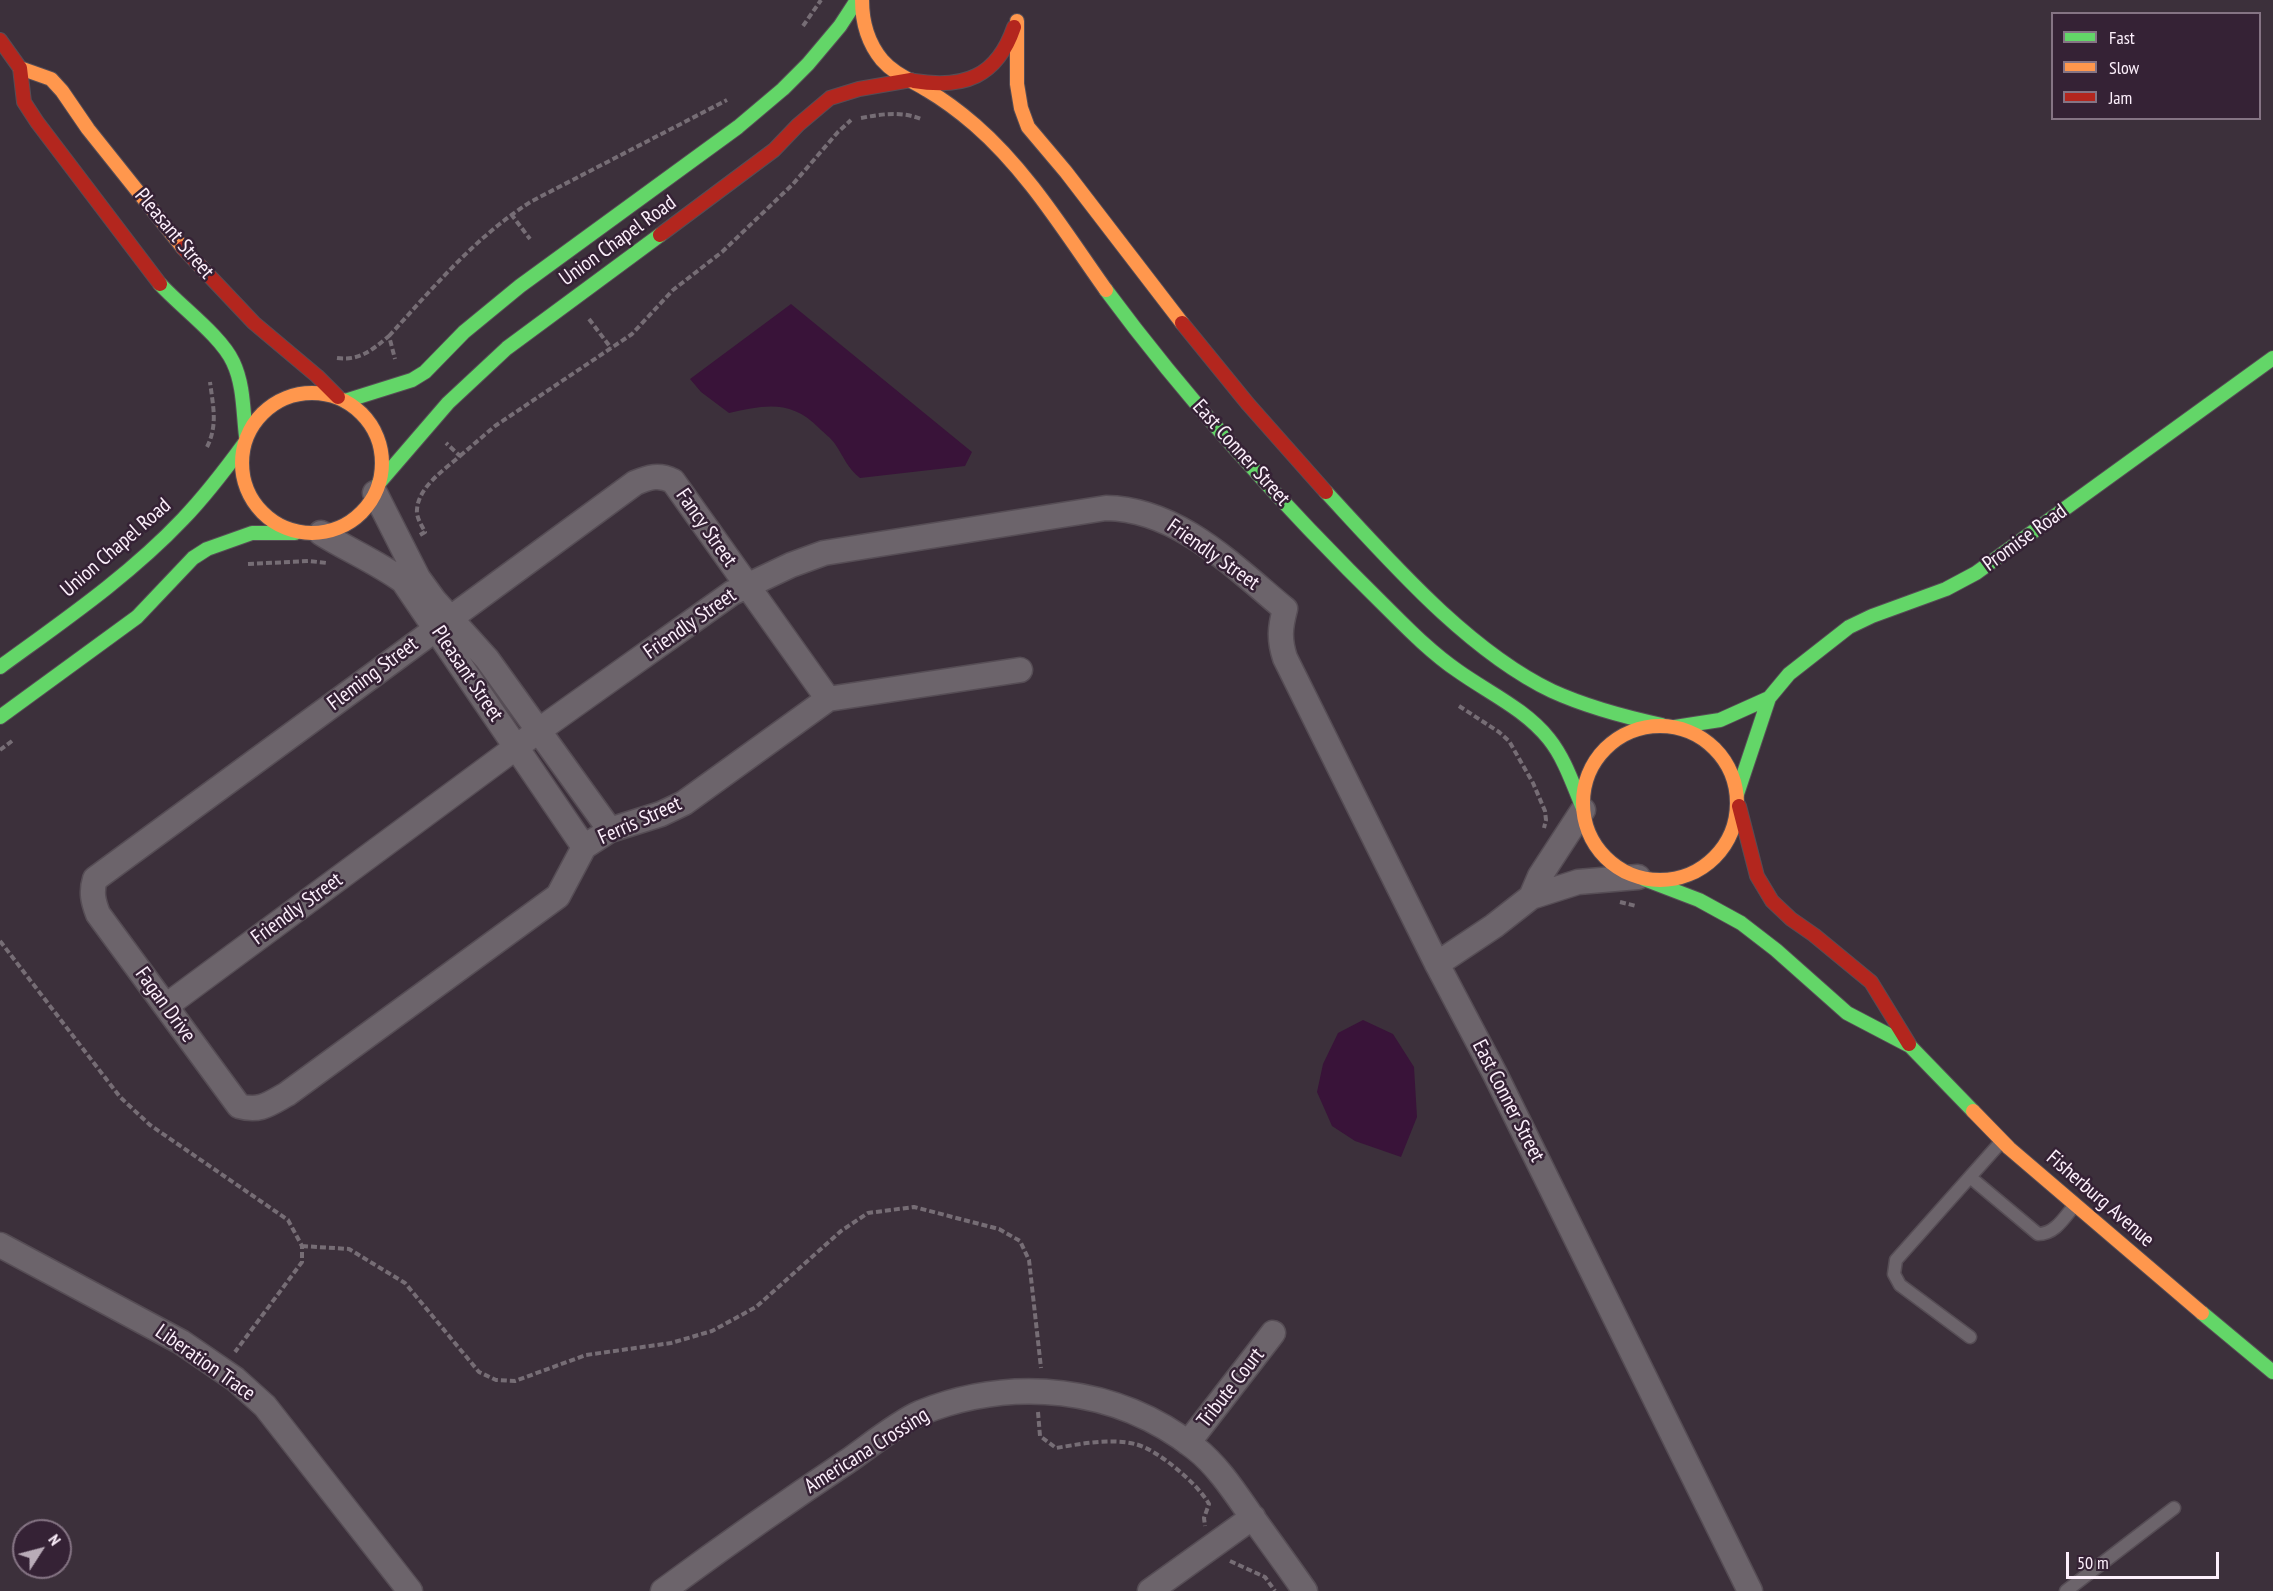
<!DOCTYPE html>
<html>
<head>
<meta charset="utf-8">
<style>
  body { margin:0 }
  #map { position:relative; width:2273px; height:1591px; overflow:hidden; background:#3c303b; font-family:"PT Sans Narrow",sans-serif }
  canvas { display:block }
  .legend { position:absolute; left:2051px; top:12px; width:210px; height:108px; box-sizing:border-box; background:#352235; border:2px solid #857484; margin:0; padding:8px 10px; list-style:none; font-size:18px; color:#fceffb }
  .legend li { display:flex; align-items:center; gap:12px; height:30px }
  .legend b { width:30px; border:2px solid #857484 }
  .north { position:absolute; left:12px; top:1519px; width:60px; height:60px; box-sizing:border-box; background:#352235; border:2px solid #857484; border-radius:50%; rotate:54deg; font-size:16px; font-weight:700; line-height:24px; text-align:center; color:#fceffb }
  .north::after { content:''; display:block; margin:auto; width:21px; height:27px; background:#b9acb8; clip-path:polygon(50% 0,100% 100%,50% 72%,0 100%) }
  .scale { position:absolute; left:2066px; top:1552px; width:153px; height:27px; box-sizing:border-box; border:3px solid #fceffb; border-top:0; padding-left:8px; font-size:18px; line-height:21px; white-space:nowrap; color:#fceffb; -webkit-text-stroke:4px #352235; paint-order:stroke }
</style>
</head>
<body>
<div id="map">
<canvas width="2273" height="1591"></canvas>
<ul class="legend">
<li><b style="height:8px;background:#63d668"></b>Fast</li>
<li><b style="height:8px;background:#ff974d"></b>Slow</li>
<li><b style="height:8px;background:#b3261e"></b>Jam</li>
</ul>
<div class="north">N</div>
<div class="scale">50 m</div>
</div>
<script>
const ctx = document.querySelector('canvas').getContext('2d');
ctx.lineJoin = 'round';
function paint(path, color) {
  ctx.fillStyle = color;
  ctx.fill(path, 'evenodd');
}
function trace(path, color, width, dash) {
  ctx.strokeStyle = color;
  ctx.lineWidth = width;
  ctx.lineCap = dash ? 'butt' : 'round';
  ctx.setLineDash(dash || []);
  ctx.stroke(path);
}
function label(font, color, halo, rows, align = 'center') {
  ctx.font = font + ' "PT Sans Narrow",sans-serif';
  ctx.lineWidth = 5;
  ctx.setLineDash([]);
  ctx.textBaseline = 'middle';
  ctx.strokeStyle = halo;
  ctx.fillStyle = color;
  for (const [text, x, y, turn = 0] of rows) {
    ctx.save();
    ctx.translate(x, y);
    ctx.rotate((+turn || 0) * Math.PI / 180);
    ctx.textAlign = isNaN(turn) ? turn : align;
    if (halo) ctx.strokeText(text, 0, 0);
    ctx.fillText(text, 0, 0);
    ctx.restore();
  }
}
const water = new Path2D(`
  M791,304L972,452L965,466L860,478C847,468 844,457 835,444C831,438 824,433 819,428C791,399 764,405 729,413L701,392L690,379Z
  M1363,1020L1393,1034L1414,1067L1417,1117L1401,1157L1355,1141L1332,1126L1317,1092L1323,1064L1338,1033Z`);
const path = new Path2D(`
  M803,26L821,0
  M861,118C882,114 901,111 921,119
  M511,214L530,239
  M589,319L611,348
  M389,336C433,288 476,236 532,201L727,100
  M337,358C360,361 372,350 389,336L395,359
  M207,447C218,425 213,406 210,382
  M460,456L495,426L632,334L673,290L722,252L793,184L838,132L851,120
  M420,535L425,532C422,526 416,517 417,510C418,487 444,470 460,456L446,443
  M248,564L309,561L327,563
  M1459,706L1499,732L1509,741L1533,783L1545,811L1546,820L1544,828
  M0,750L12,741
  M1620,902L1636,906
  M0,941L120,1097L150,1125L288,1220L302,1246V1262L235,1352
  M302,1246L349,1249L405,1283L479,1372L496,1380L515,1381L586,1355L671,1343L712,1331L756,1307L841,1231L868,1213L914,1207L999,1229L1020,1241L1029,1260L1041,1368
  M1038,1412L1040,1436L1056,1448C1080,1444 1110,1438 1135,1444C1157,1449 1198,1484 1209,1504L1204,1518L1205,1526
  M1230,1561L1265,1577L1275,1591`);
const lane = new Path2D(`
  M1970,1177L2038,1234C2055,1234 2064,1218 2074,1206
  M1970,1337L1900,1285L1894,1274L1896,1260L2001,1142
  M2066,1591L2174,1508`);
const street = new Path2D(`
  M375,493L418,578L434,600L487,659L610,830
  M321,533C348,550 377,562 403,581L584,847
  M828,699L673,481C659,474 649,477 635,483L95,879C91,892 93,901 98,914L239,1106C260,1112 269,1104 287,1094L558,896L584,847L610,830L661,814L684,803L828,699L1020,670
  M1531,897L1540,876L1583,810
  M1437,964L1494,926L1531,897L1578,882L1638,877
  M166,1006L538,731L732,593L791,565L824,553L1106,508C1178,509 1233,566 1285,609C1280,628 1279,639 1285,658L1437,964L1495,1074L1750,1591
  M0,1245L181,1342L235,1379L265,1406L410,1591
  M1188,1443L1273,1333
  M663,1591C724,1546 785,1503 848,1461C868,1447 899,1422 920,1413C1012,1376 1116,1386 1195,1448C1217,1465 1234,1491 1250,1514C1268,1539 1287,1565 1305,1591
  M1150,1591L1253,1517`);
const fast = new Path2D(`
  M160,284C181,307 221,336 233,362C244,385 243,412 246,436
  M1106,290C1191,405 1288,511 1390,611C1411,632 1433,654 1458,671C1489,693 1525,709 1549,739C1565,759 1573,785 1583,808
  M345,401L412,380L425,372L464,332L520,286L738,127L783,89L808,64L840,26L857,0
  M379,483L448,403L507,348L660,235
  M1326,492C1390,561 1467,650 1552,691C1587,707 1625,717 1662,725
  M0,667C63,621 129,576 183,519C205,496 225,470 244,444
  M0,717L137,617L193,558L207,549L252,533H295
  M1675,727L1720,720L1769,698
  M1737,794L1769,698L1789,674L1849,627L1872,616L1946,589L1976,573L2273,358
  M1644,879L1699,900L1741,923L1776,950L1847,1013L1910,1046L1973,1111
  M2202,1313L2273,1372`);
const slow = new Path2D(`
  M862,0C862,22 868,43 882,60C894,74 911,80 927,90C944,100 960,112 975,125C1028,171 1066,234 1106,290
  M1017,21V84L1021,108L1028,127L1066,172L1182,323
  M20,68L51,79L62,91L88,129L183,248
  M242 463a70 70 0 1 1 140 0a70 70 0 1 1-140 0Z
  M1583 803a77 77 0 1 1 154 0a77 77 0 1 1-154 0Z
  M1973,1111L2009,1148L2202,1313`);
const jam = new Path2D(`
  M0,40L20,68L24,102L37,122L160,284
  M914,81C964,89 997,77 1014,27
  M660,235L774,150L798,125L830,98L859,89L911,80
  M183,248L254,323L317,376L338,397
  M1182,323L1248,404L1326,492
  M1739,806L1757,876L1772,901L1791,919L1814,935L1871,982L1909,1044`);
const streetNames = [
  ["Pleasant Street",174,234,50],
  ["Union Chapel Road",618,241,-36],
  ["East Conner Street",1241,453,48],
  ["Fancy Street",706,528,55],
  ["Promise Road",2025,538,-36],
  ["Union Chapel Road",116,548,-41],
  ["Friendly Street",1213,555,35],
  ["Friendly Street",690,624,-35],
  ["Fleming Street",373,674,-37],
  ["Pleasant Street",467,674,56],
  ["Ferris Street",640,821,-24],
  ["Friendly Street",297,909,-36],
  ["Fagan Drive",165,1005,54],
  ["East Conner Street",1508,1101,63],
  ["Fisherburg Avenue",2100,1199,41],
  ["Liberation Trace",205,1363,35],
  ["Tribute Court",1231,1388,-52],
  ["Americana Crossing",867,1451,-32]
];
paint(water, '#391339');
trace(lane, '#564d55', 15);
trace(street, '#564d55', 27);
trace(fast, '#564d55', 16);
trace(slow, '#564d55', 16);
trace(jam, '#564d55', 16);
trace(path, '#766d75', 4, [6, 3]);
trace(lane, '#6c646b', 12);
trace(street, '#6c646b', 24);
trace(fast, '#63d668', 14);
trace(slow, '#ff974d', 14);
trace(jam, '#b3261e', 14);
label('21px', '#fceffb', '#352235', streetNames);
</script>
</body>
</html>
